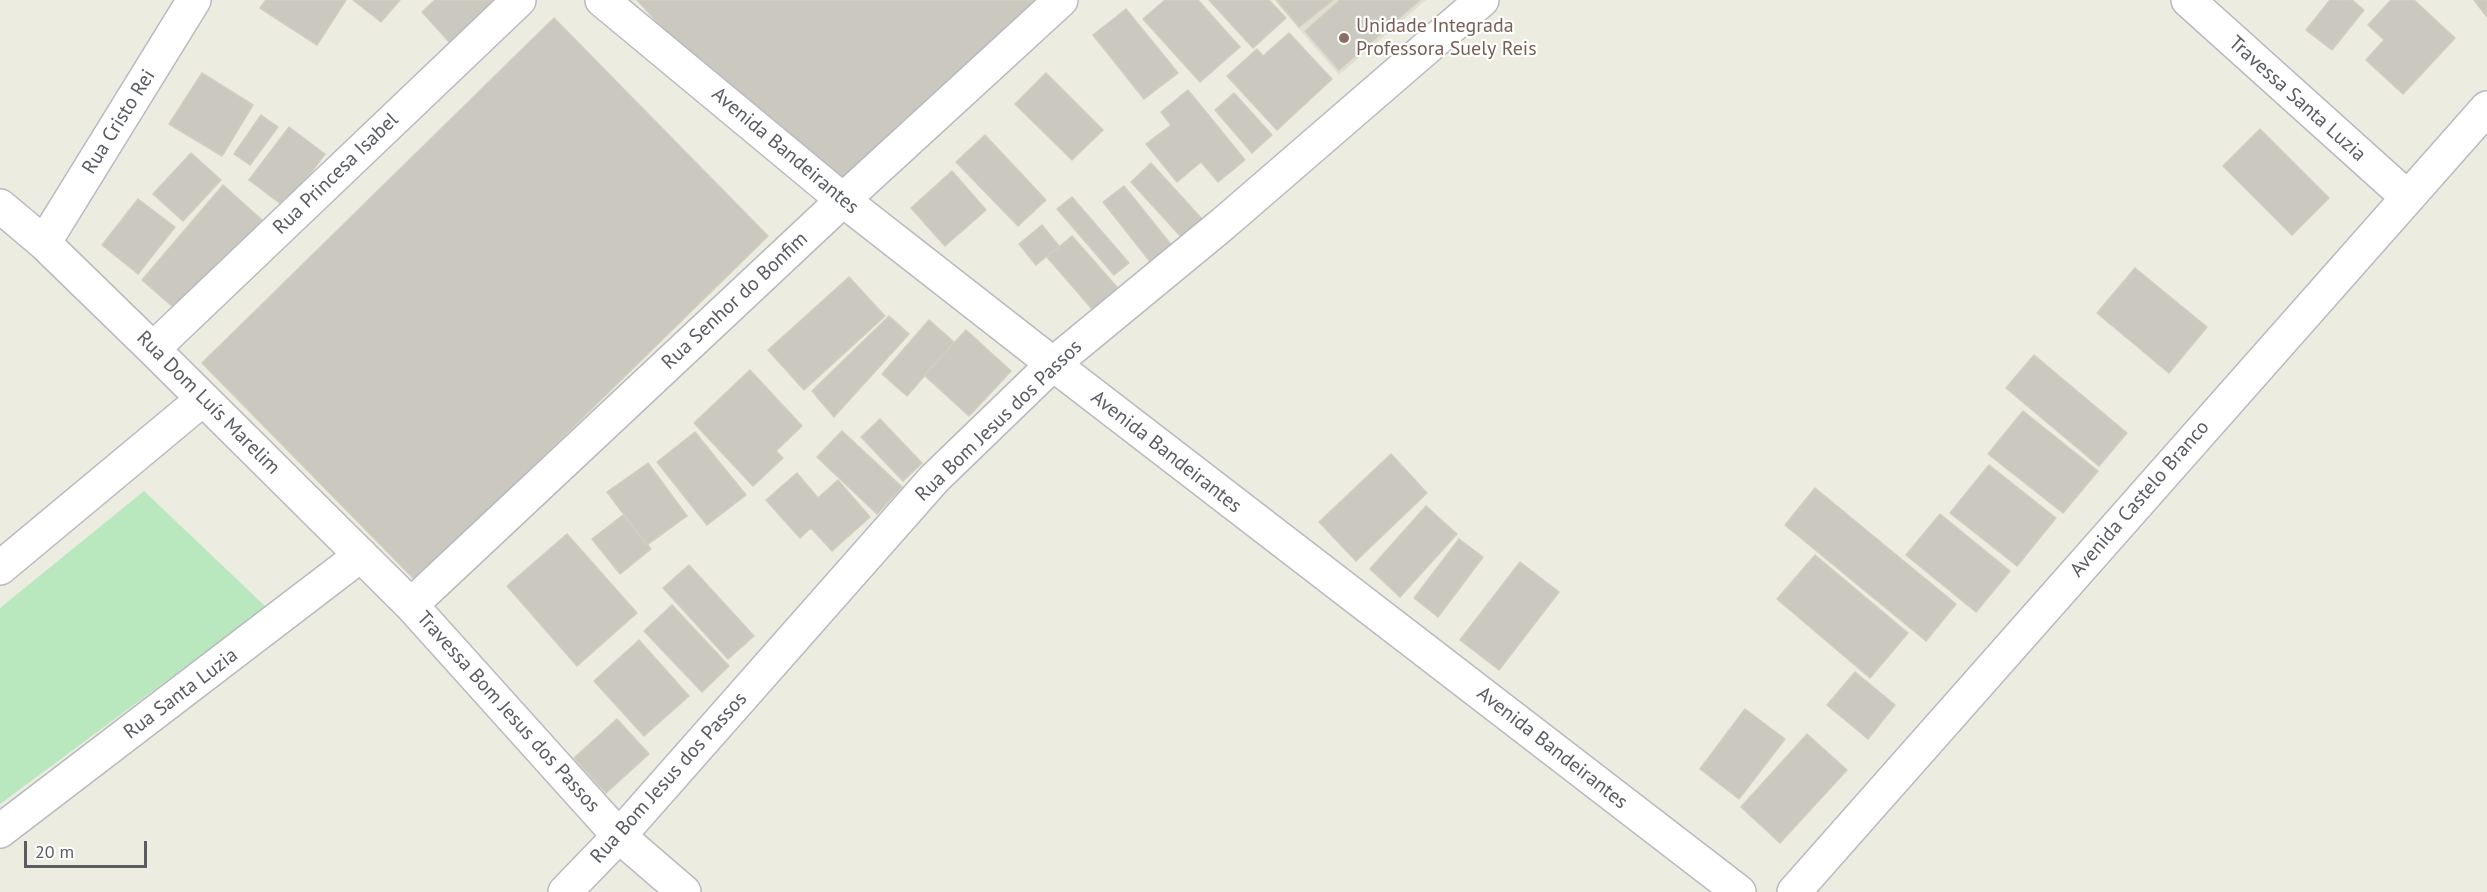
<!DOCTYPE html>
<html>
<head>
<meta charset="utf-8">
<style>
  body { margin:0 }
  #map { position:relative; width:2487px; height:892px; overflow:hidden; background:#edece0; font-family:"PT Sans",sans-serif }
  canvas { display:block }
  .scale { position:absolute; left:24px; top:841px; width:123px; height:27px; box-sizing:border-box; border:3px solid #595c62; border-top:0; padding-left:8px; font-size:18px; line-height:21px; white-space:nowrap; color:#595c62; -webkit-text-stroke:4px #fff; paint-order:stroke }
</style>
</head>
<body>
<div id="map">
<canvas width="2487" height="892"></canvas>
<div class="scale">20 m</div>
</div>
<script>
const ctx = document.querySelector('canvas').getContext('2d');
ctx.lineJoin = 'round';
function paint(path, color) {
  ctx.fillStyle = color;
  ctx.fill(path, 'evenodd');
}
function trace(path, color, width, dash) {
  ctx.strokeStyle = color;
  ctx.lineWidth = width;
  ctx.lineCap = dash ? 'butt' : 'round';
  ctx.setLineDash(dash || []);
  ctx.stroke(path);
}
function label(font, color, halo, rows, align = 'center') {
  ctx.font = font + ' "PT Sans",sans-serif';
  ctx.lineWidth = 4.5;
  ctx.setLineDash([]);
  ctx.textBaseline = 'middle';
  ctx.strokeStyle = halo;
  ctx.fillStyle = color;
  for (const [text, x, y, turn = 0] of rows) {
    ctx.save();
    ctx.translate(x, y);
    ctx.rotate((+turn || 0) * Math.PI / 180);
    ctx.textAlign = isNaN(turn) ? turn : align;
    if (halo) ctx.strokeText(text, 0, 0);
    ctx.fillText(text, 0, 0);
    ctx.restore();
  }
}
const education = new Path2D(`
  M1274,0H1426L1339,75Z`);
const green = new Path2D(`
  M144,491L266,607L0,804V608Z`);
const building = new Path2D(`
  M266,0H346L317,45L260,8Z
  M353,0H400L381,22Z
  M435,0H501L451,44L422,12Z
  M637,0H1037L819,199Z
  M1165,0H1198L1240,47L1200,82L1143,19Z
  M1209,0H1269L1286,18L1253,48Z
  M1277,0H1333L1299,27Z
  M1340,0H1420L1339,70L1305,31Z
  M2330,0H2352L2364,10L2332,50L2306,30Z
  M2391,0H2414L2455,38L2403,94L2366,60L2384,40L2368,25Z
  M2474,0H2487V17Z
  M1126,9L1178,73L1144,99L1093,35Z
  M554,18L768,236L416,581L202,363Z
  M1289,33L1332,79L1277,130L1227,76L1257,49L1263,56Z
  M202,73L253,105L222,156L169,124Z
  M1046,73L1103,130L1072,160L1015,104Z
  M1188,90L1245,160L1218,182L1201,162L1177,182L1146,144L1171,125L1161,112Z
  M1234,93L1272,135L1252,153L1215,110Z
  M261,115L278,127L250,165L234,154Z
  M289,127L325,154L285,207L249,180Z
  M2260,129L2329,198L2292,235L2223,166Z
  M985,135L1046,200L1018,226L956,162Z
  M191,153L221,180L183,221L153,194Z
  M1151,163L1202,219L1182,238L1131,182Z
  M952,171L986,210L945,246L911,208Z
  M223,185L262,220L181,314L142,280Z
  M1124,186L1173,247L1152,264L1103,202Z
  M1072,197L1129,263L1114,275L1057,209Z
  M138,199L175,227L138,274L102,245Z
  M1042,225L1059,246L1036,265L1019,244Z
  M1072,236L1123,294L1098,316L1047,257Z
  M2135,268L2207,327L2169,373L2097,313Z
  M849,277L885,316L804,390L768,350Z
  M889,316L909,334L834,417L812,391Z
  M929,320L954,342L907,396L882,374Z
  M966,330L1011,371L969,416L924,375Z
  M2034,355L2127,433L2099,466L2006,388Z
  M750,370L802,426L776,451L783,458L753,486L694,423Z
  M2023,411L2098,471L2063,513L1988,454Z
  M880,419L922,463L903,481L861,437Z
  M842,431L902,487L877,514L817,457Z
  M695,432L746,495L707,525L657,462Z
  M1391,454L1427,493L1356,561L1319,522Z
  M648,463L687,516L647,545L607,492Z
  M1989,465L2056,518L2017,566L1950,513Z
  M797,473L818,498L838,480L870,517L832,551L811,528L800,538L766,500Z
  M1815,488L1956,604L1926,641L1785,525Z
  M1426,506L1457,534L1400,597L1370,569Z
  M1940,514L2010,571L1976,612L1906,555Z
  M623,515L651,549L620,574L592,539Z
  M567,534L637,613L577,666L507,586Z
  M1459,539L1483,557L1438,617L1414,598Z
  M1815,555L1908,633L1870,678L1777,599Z
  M1520,562L1559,592L1499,670L1460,640Z
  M689,565L754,636L728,659L663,588Z
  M672,605L729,666L702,692L644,631Z
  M639,640L689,696L644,736L594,681Z
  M1855,672L1895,705L1868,739L1827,705Z
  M1745,709L1785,739L1739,799L1700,769Z
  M617,719L649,754L606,793L574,758Z
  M1807,734L1847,770L1780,843L1741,807Z`);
const minor = new Path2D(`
  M602,0L843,200L1053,364L1739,892
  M2188,0L2407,197
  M0,206L44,243L153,349L411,605L619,836L684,892
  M44,243L194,0
  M153,349L519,0
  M0,568L203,399
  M411,605L843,200L1061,0
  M0,831L361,555
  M565,892L619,836L934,479L1053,364L1224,223L1482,0
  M1794,892L2487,108`);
const markers = [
  [1344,38,6,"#8d6e63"]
];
const educationNames = [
  ["Unidade Integrada",1356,26],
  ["Professora Suely Reis",1356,49]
];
const streetNames = [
  ["Travessa Santa Luzia",2297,99,42],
  ["Rua Cristo Rei",119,122,-58],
  ["Avenida Bandeirantes",785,151,40],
  ["Rua Princesa Isabel",336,174,-44],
  ["Rua Senhor do Bonfim",735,301,-43],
  ["Rua Dom Luís Marelim",208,403,45],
  ["Rua Bom Jesus dos Passos",999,421,-44],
  ["Avenida Bandeirantes",1166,452,38],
  ["Avenida Castelo Branco",2140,499,-49],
  ["Rua Santa Luzia",181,694,-37],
  ["Travessa Bom Jesus dos Passos",508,712,48],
  ["Avenida Bandeirantes",1552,748,38],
  ["Rua Bom Jesus dos Passos",669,778,-48]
];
paint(education, '#dfded0');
paint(green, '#b9e7be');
paint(building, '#cac8bf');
trace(building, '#d2cebe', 1.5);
trace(minor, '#b8bac0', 36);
trace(minor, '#fff', 33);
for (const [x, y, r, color] of markers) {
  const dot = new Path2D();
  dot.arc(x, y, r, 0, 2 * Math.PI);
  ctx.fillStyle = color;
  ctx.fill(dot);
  trace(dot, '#fff', 2);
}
label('20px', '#785e54', '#fff', educationNames, 'left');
label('20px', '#595c62', '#fff', streetNames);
</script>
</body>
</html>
